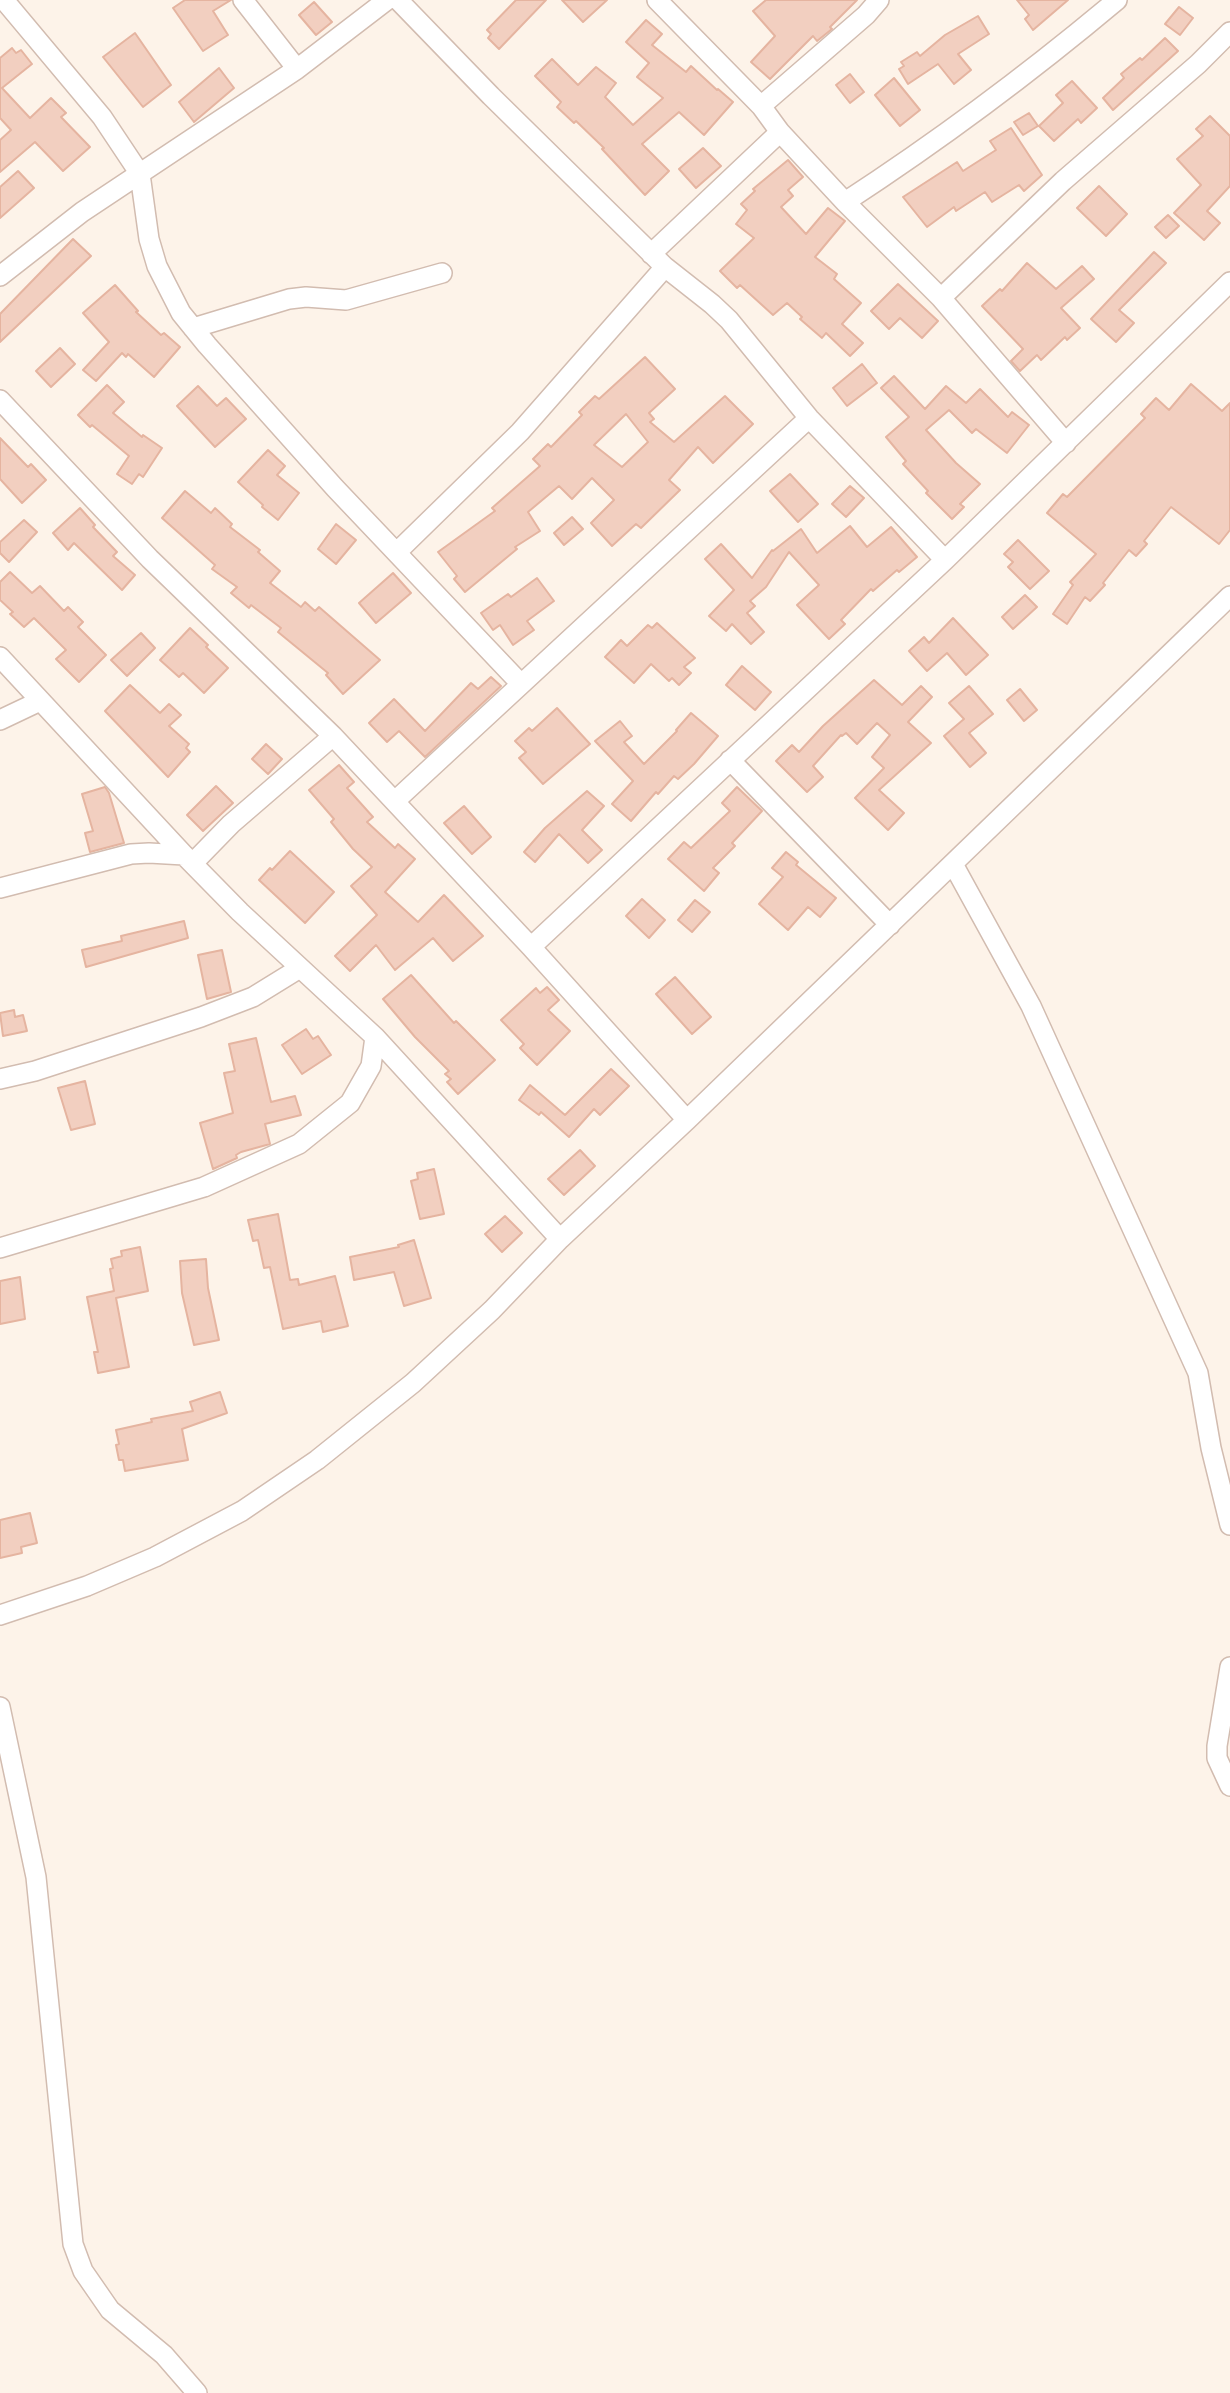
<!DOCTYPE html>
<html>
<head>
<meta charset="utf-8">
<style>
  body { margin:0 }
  canvas { display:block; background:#fdf3e9 }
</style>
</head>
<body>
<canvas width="1230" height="2393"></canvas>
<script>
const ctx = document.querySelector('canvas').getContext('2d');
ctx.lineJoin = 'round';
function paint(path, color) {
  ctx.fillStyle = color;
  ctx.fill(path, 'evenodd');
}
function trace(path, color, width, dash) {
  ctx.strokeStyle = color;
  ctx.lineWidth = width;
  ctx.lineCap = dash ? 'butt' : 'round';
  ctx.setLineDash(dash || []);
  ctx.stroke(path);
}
const building = new Path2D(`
  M185,0H231L213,11L228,35L203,51L173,8Z
  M516,0H546L499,49L488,38L491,34L487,30Z
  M562,0H607L583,22Z
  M766,0H857L830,27L832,29L817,41L813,36L770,79L751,62L775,36L753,11Z
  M1017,0H1068L1033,30L1025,19L1029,15Z
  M314,2L332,22L316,35L299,15Z
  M1179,7L1193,18L1180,35L1165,24Z
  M978,16L989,34L958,54L971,70L954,84L938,64L908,84L899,69L904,66L901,62L917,52L920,56L945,35Z
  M646,20L662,34L652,45L686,72L691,66L717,90L718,89L733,102L704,135L679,112L642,144L669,171L645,195L602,149L604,148L576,121L574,123L557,107L561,102L535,76L552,59L578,85L596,67L616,83L605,97L633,125L663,98L637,77L649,63L626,42Z
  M135,33L171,85L143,107L103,57Z
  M1165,38L1178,51L1113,110L1103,98L1124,78L1121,74L1140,58L1142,60Z
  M12,48L16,53L21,50L32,64L2,88L30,118L51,98L66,113L61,117L90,147L63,171L35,142L0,172V140L11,130L0,118V58Z
  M219,68L234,88L194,122L179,102Z
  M850,74L864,92L850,103L836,85Z
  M894,78L920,110L900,126L875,95Z
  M1072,81L1097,108L1081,123L1078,119L1054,141L1039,126L1063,103L1056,95Z
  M1029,113L1038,126L1023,135L1014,122Z
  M1210,116L1230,136V186L1207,211L1220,223L1204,240L1174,213L1201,185L1177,159L1203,136L1196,129Z
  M1011,128L1042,175L1024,191L1019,185L992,202L985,192L956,211L954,207L927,227L903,197L957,162L963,171L996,150L990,141Z
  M703,148L721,166L696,188L679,169Z
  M788,160L803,177L788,190L793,196L781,207L806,234L828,208L845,221L815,257L837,274L834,279L861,303L842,324L863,343L850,356L826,333L822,338L800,319L802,317L787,303L773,315L740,285L737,288L720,271L754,238L736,224L747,210L741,204L755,191L753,189Z
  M18,171L34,188L0,218V187Z
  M1099,186L1127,214L1106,236L1077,208Z
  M1168,215L1179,226L1166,238L1155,227Z
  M73,239L91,256L0,342V314Z
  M1154,252L1166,263L1119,310L1134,323L1116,342L1091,319Z
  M1027,263L1056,289L1082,266L1094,279L1061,308L1080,328L1067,340L1065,337L1041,360L1037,355L1020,371L1011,361L1023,349L982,306L1000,289L1002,291Z
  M898,284L938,321L922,338L900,318L889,329L871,311Z
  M115,285L138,311L136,312L161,335L164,333L180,347L154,377L128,354L126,357L122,353L96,381L83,370L109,342L83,313Z
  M60,348L75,364L51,387L36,371Z
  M645,357L675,389L649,413L654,419L650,422L674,442L725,396L753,424L713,463L698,447L669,480L680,490L641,528L636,524L612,546L591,523L614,500L592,478L572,499L559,486L528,512L540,531L515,547L517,549L465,592L454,579L457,576L438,552L495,511L492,508L540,466L533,459L548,444L551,447L582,415L579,412L595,396L599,399ZM626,414L648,442L622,467L594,445Z
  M862,364L877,383L847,406L833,388Z
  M894,376L925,409L946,386L966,403L980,389L1008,417L1012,412L1029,425L1007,453L976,429L972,433L949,410L926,430L956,463L980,484L960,504L964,507L952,519L926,493L928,491L903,464L906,461L886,437L909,417L881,388Z
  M1191,384L1222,411L1230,403V530L1219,544L1171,507L1144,541L1147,544L1136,556L1129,550L1103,583L1105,585L1090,601L1085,597L1067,624L1053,614L1073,585L1070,582L1096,554L1047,513L1063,494L1067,497L1145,418L1141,414L1156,398L1169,410Z
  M107,385L124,402L113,413L142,437L143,435L162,448L143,477L139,474L132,484L117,474L129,456L92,425L90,427L78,415Z
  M198,386L217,406L226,398L246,419L215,447L177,406Z
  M0,438L28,467L31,464L46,480L22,503L0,479Z
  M268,450L285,466L277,475L299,493L278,520L262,507L263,505L238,482Z
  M790,474L818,504L798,522L770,491Z
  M850,486L864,498L846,517L832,504Z
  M185,491L211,513L215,508L232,524L230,527L260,550L258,552L280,571L270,583L301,607L305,602L315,611L319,607L380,660L343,694L326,675L328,673L278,632L281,628L251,605L249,608L231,593L237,587L212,569L215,565L162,518Z
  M80,508L95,525L93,527L117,552L113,556L135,575L122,590L74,543L68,550L53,533Z
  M572,517L583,529L564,545L554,533Z
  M24,520L37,532L9,562L0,553V542Z
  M336,524L356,540L336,564L318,549Z
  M850,526L867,547L891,527L917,557L899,572L897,570L873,591L871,589L841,620L845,624L829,639L797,605L819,585L789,552L766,587L750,601L755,606L747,613L764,632L751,644L732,624L726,631L709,616L734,590L705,559L721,544L752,578L772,550L773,551L801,529L817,553Z
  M1018,540L1049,571L1030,589L1008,567L1013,562L1004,554Z
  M10,572L32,593L40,586L64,611L68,607L83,622L78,627L106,655L79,682L56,659L66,650L34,618L24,627L10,614L13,612L0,600V582Z
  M393,573L411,593L376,623L359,603Z
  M537,578L554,601L527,621L534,630L513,645L500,625L493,630L481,613L508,594L511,597Z
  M1025,595L1037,607L1013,629L1002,617Z
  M953,618L988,655L966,675L947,653L927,671L909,651L924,637L929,643Z
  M657,623L695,658L684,667L691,673L679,685L672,678L669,681L651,664L634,683L605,657L621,640L627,646L648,625L652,628Z
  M190,628L208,645L206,647L228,668L204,693L183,673L179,677L160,660Z
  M141,633L155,648L127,676L111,660Z
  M742,666L771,692L755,710L726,685Z
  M491,677L501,686L425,757L399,731L387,742L369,723L394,699L425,731L471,683L478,689Z
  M874,680L902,705L921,686L932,697L908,722L931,743L879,790L904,813L888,830L855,798L884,768L872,757L890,735L877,723L857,744L846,733L842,736L841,735L813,766L823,777L807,792L776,761L792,745L799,752L823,726Z
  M130,685L160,713L169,704L181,715L169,726L189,744L186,748L190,752L168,777L105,711Z
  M969,686L993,714L969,733L986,753L970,767L944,736L964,719L949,703Z
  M1020,689L1037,710L1024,721L1007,700Z
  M557,708L590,744L543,784L519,758L526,752L515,741L529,728L532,731Z
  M691,713L718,736L694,764L678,779L674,776L658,794L656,792L631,821L612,804L633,781L595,741L620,721L632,736L624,742L644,764L677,731L676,730Z
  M266,744L282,759L268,774L252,759Z
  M339,765L354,782L347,788L373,817L367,822L395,848L398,844L415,859L385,892L418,922L444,895L483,936L453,961L433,938L395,970L376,945L350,971L335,956L377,915L351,886L372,867L353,849L331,822L334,819L309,790Z
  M216,786L233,803L203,831L187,815Z
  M105,787L109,793L124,843L90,852L85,833L93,831L82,794Z
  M737,787L762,811L732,843L735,846L713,868L719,873L704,891L668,859L684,842L691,848L730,811L722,803Z
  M587,791L604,806L582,830L602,850L588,863L559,834L535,862L524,852L545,828Z
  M464,806L491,837L472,854L444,823Z
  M290,851L334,892L305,923L259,880L270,868L272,870Z
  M786,852L798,862L796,865L836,898L820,917L808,907L788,930L759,904L783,877L772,868Z
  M642,899L665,920L649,938L626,916Z
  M695,900L710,912L692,932L678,920Z
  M184,921L188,938L86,967L82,950L122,941L121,936Z
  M222,950L231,992L207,999L198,955Z
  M411,975L454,1023L456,1021L495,1060L458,1094L447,1082L451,1079L445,1074L449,1071L415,1037L383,999Z
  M675,977L711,1017L692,1034L656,994Z
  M547,987L559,1000L548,1010L570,1031L537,1065L520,1048L524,1044L501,1020L536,988L540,993Z
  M14,1010L15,1017L23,1015L27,1031L3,1036L0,1013Z
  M306,1029L313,1039L318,1036L331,1055L302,1074L282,1045Z
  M256,1038L271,1102L295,1096L301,1115L265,1124L270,1144L241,1152L236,1155L237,1158L213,1169L200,1123L233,1113L224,1073L235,1071L229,1044Z
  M611,1069L629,1086L600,1115L594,1109L569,1137L541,1112L539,1115L519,1100L530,1085L565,1115Z
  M85,1081L95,1124L71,1130L58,1088Z
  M580,1150L595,1166L564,1195L548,1179Z
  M434,1169L444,1214L420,1219L411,1181L418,1179L417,1173Z
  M278,1214L290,1280L298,1279L299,1285L335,1276L348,1326L323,1332L321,1321L283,1329L270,1267L264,1268L258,1240L253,1241L248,1220Z
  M505,1216L522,1233L502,1252L485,1234Z
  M414,1240L431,1298L404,1306L394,1272L354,1280L350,1257L399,1247L398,1245Z
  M140,1247L148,1291L116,1298L129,1367L98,1373L94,1352H98L87,1297L114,1291L110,1269L113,1268L111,1259L122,1256L121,1251Z
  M206,1259L208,1288L219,1340L194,1345L182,1293L180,1261Z
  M20,1277L25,1319L0,1324V1281Z
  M220,1392L227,1413L182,1429L188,1460L125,1471L123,1460H119L116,1445L119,1444L116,1430L152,1422L151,1419L193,1411L190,1402Z
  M30,1513L37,1543L21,1547L22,1553L0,1558V1520Z`);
const minor = new Path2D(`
  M4,0L102,117L140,174L149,239L157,266L181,313L207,345L335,488L521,684
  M243,0L297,69
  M398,0L491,96L665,267L712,304L729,320L809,418L945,560
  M657,0L761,106L780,132L845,202L941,298L1066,443
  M761,106L866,15L879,0
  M845,202C940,140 1030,73 1117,0
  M651,254L780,132
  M0,276L82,212L297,69L387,0
  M941,298L1063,181L1198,64L1230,32
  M193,328L289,299L306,297L346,300L442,273
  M0,400L150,559L333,736L531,947L687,1120
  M397,552L520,432L665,267
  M0,657L184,855L240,912L375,1037L560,1239
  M0,720L40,701
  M730,760L890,925
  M395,801L809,418
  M193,863L231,824L333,736
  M953,864L1031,1006L1198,1373L1211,1448L1230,1525
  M0,888L131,854L149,853L184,855
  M531,947L945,560L1230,282
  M0,1079L35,1071L201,1017L253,997L300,968
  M0,1248L204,1187L299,1144L350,1103L371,1066L375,1037
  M0,1615L87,1586L155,1557L242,1511L317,1460L413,1383L492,1310L560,1239L687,1120L1230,596
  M1230,1667L1217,1746V1758L1230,1786
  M0,1707L36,1877L73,2244L83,2271L110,2310L164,2355L197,2393`);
paint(building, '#f2cfc0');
trace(building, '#e5b4a0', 2);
trace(minor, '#d2bcb0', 22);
trace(minor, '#fff', 19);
</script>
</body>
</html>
